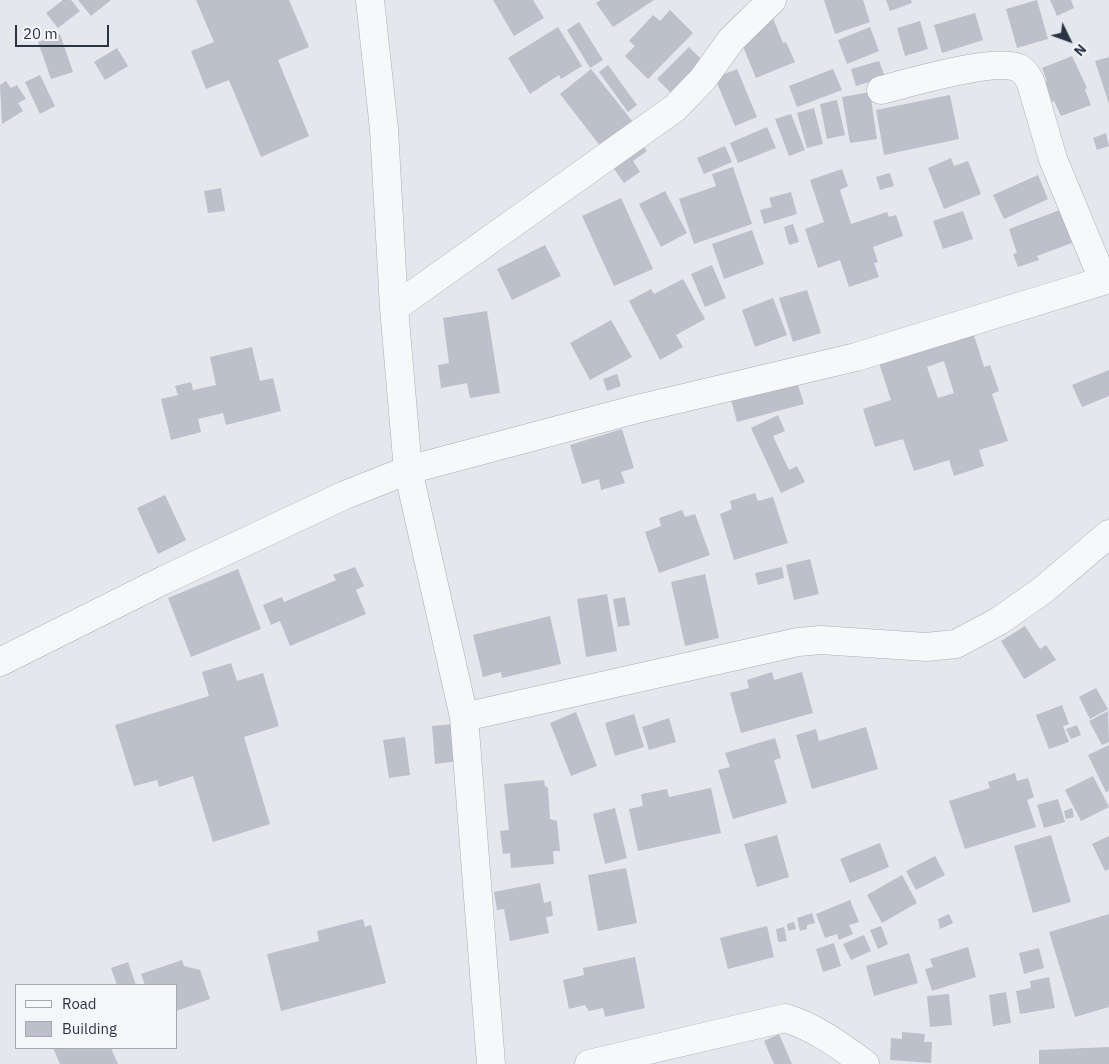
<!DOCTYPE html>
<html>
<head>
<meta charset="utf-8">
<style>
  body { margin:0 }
  #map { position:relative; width:1109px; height:1064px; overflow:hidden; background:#e4e7ec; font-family:"IBM Plex Sans",sans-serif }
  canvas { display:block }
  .legend { position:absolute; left:15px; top:984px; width:162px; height:65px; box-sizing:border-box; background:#f4f6f9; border:1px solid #a4a8b1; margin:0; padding:6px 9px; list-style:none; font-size:15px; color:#2b3445 }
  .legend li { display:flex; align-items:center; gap:10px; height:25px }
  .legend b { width:25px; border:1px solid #a4a8b1 }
  .north { position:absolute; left:1044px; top:15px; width:50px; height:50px; -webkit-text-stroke:4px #f4f6f9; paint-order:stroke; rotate:132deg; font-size:14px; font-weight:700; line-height:20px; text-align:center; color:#2b3445 }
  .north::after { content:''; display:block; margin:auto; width:18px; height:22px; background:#2b3445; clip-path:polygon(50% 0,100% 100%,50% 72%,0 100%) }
  .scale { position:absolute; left:15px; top:25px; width:94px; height:22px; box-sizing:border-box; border:2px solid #2b3445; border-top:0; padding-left:6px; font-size:15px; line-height:18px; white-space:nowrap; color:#2b3445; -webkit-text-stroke:4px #f4f6f9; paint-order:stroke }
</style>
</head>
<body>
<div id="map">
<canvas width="1109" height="1064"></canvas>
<ul class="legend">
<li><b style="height:6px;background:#f7f8fa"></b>Road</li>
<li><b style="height:14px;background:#bbc0ca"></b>Building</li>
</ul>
<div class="north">N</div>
<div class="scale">20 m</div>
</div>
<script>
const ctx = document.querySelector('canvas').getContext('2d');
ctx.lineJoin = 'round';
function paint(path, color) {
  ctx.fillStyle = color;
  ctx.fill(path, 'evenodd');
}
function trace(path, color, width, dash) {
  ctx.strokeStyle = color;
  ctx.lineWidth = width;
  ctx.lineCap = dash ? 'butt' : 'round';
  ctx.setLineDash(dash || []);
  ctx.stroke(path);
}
const building = new Path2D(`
  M63,0H71L80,11L58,28L46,13Z
  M78,0H111L91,16Z
  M196,0H289L309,47L278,60L309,136L261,157L229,80L206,89L191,51L214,42Z
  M493,0H533L544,18L514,36Z
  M601,0H654L613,27L596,3Z
  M824,0H863L870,22L835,34Z
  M886,0H911L912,3L890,11Z
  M1037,0L1048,39L1017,48L1006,9Z
  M1050,0H1071L1074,8L1057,16Z
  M670,10L693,33L648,79L625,56L635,46L629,41L653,15L660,21Z
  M770,11L783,43L786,42L795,62L756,78L740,39Z
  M975,13L983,40L942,53L934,25Z
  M920,21L928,49L905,56L897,28Z
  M579,22L603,60L590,68L567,30Z
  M558,27L582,66L561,79L559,75L530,94L508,58Z
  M870,27L879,51L847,64L838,40Z
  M60,34L73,72L51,79L38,42Z
  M689,47L705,63L673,95L657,79Z
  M117,48L128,66L105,80L94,62Z
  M1072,56L1087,88L1085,90L1091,105L1061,116L1054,101L1052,102L1044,82L1047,81L1042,68Z
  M1109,57V104L1095,61Z
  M879,61L885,77L856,86L851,69Z
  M608,65L637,105L628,112L599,72Z
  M591,69L633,122L601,147L560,94Z
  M737,69L757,117L735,126L715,78Z
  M833,69L842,90L797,107L789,86Z
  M40,75L55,106L40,114L25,82Z
  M6,81L11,88L17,85L26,99L18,103L23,111L2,124L0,85Z
  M870,92L877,139L850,143L842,97Z
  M950,95L959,139L884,155L876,110Z
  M837,100L845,135L827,139L820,104Z
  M814,108L823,144L807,148L797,113Z
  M791,114L805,150L789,156L775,119Z
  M767,127L776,148L738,163L730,143Z
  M1106,133L1109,146L1097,150L1093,138Z
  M642,145L647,151L633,161L640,172L624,183L612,166Z
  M725,146L732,162L704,174L697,158Z
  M951,158L954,166L968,161L981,194L944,209L928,168Z
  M733,167L752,224L694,244L679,199L716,186L712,174Z
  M842,169L848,186L840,190L851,224L887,212L889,217L896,215L903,236L873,247L878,262L874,263L879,277L849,287L840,260L818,268L805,229L824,222L810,180Z
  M890,173L894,186L880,190L876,177Z
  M1038,175L1048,199L1004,219L993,195Z
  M221,188L225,211L208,213L204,191Z
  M665,191L687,233L661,247L639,204Z
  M791,192L797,214L764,224L760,210L772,207L769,198Z
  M621,198L653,269L614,286L582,216Z
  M1060,210L1072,243L1037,256L1039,260L1018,267L1013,254L1017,253L1009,229Z
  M963,211L973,239L943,249L933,221Z
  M793,224L799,242L789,245L784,227Z
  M752,230L764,264L724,279L712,244Z
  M545,245L561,276L512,300L497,269Z
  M712,265L726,298L705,307L691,274Z
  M683,279L705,319L676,335L683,347L660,360L629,301L651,289L654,294Z
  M807,290L821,333L793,342L779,298Z
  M773,298L787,335L755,347L742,310Z
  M487,311L500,393L470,398L467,383L441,388L438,365L449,363L443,318Z
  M611,320L632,357L590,380L570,343Z
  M973,332L984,367L990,365L999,391L992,394L1008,441L979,450L984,466L954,476L949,460L914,471L903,439L875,447L863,409L891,400L879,363ZM944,361L954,393L938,398L927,367Z
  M252,347L260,381L273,378L281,411L226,425L223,413L198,419L201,432L171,440L161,399L178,395L175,386L191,382L193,390L216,385L210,357Z
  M1109,370V396L1082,407L1072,385Z
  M617,374L621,386L607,391L603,379Z
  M797,382L804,404L737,422L731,400Z
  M778,415L785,431L773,436L789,470L797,466L805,482L781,493L751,428Z
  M622,429L634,468L621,472L625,483L601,490L599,479L582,484L570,445Z
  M755,493L758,501L773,497L788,543L734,560L720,514L732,509L730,501Z
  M165,495L186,540L158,554L137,508Z
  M682,510L685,517L695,514L710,555L659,573L645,532L661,526L659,518Z
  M810,559L819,594L794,600L786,565Z
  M355,567L364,586L356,590L366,614L290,646L280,621L271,625L263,605L282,597L284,602L336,580L333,575Z
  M782,567L784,578L758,585L755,573Z
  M238,569L261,629L191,657L168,598Z
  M705,574L719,638L685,646L671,582Z
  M607,594L617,651L586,657L577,599Z
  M625,597L630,625L618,627L613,599Z
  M550,616L561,664L502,678L501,672L483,677L473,635Z
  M1025,626L1040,649L1046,645L1056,660L1024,679L1001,641Z
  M231,663L237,681L263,673L279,726L244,737L270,824L213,842L193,776L159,787L157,780L134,786L115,725L209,696L202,672Z
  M772,672L774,680L802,672L813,713L741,733L730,693L749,688L747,680Z
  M1096,688L1108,709L1090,719L1079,697Z
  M1062,705L1069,724L1063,726L1069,742L1049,749L1036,715Z
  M1108,711L1109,742L1102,745L1089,721Z
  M576,712L597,766L571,776L550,723Z
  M634,714L644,747L615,756L605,723Z
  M669,718L676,742L649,750L642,727Z
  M454,724L459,761L435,764L432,726Z
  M1077,725L1081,735L1071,739L1066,729Z
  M866,727L878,769L812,789L796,735L816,729L819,741Z
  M405,737L410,775L389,778L383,740Z
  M775,738L781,758L774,760L787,803L733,819L718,770L730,767L725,753Z
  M1109,745V791L1106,792L1088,755Z
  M1015,773L1017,781L1028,778L1034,797L1027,800L1036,827L965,849L949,801L990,788L988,782Z
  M1093,776L1109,807L1081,821L1065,790Z
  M544,780L545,786L548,788L550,819L557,821L560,851H553L554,864L511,868L510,853L503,854L500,831L509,830L504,784Z
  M711,788L721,833L638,851L629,809L643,806L641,794L667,789L669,797Z
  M1058,799L1065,822L1044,828L1037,805Z
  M615,808L627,858L605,864L593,814Z
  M1072,808L1074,817L1066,819L1064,811Z
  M777,835L789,877L757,887L744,844Z
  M1051,835L1071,902L1033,913L1014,846Z
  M1109,836V869L1105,871L1092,844Z
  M880,843L889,867L850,883L840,859Z
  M935,856L945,875L916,890L906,871Z
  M626,868L637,923L598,931L588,875Z
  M902,875L917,903L882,923L867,895Z
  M540,883L544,903L551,901L553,916L546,917L549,933L510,941L504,909L497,910L494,892Z
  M850,900L859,922L849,925L853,934L839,940L837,934L825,938L816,914Z
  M812,913L815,923L807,925V929L800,931L797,918Z
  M949,914L953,923L940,929L938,919Z
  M1109,914V1007L1075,1017L1049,932Z
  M363,919L365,927L371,925L386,983L281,1011L267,954L319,941L317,931Z
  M794,922L796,929L788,931L787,924Z
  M767,926L774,957L728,969L720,938Z
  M881,926L888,944L878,949L870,930Z
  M784,927L787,941L778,942L776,929Z
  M864,935L871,951L851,960L843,944Z
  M834,943L841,966L823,972L816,949Z
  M968,947L976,977L932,991L925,969L933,967L930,959Z
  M1039,948L1044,968L1024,974L1019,953Z
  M909,953L918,983L874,996L866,966Z
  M635,957L645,1008L605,1017L603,1008L589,1011L585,1005L569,1009L563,980L584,975L583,968Z
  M182,960L184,966L200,970L210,999L176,1011V985H145L141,974Z
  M128,962L136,985H117L111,968Z
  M1049,977L1055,1008L1020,1014L1016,991L1031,988L1030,981Z
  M1006,992L1011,1023L993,1026L989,995Z
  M949,994L952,1025L930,1027L927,996Z
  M902,1032L925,1034L924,1042H932L931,1063L890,1060L891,1038L902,1039Z
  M779,1034L792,1064H774L764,1041Z
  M1109,1047V1064H1039V1050Z
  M53,1048H111L118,1064H60Z`);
const minor = new Path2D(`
  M370,0L384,129L394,308L408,470L464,717L491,1064
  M881,90C908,83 996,57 1019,68C1025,71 1028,77 1031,83L1053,159L1103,280
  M394,308L675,108L703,79L731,40L772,0
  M0,662L164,580L345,495L408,470L637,409L856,357L1109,279
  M464,717L798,642L821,640L926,647L956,644L999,621L1043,590L1109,534
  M589,1064L785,1018C815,1027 839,1045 865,1064`);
paint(building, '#bbc0ca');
trace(minor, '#a9aeb7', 29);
trace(minor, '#f7f8fa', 28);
</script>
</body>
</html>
